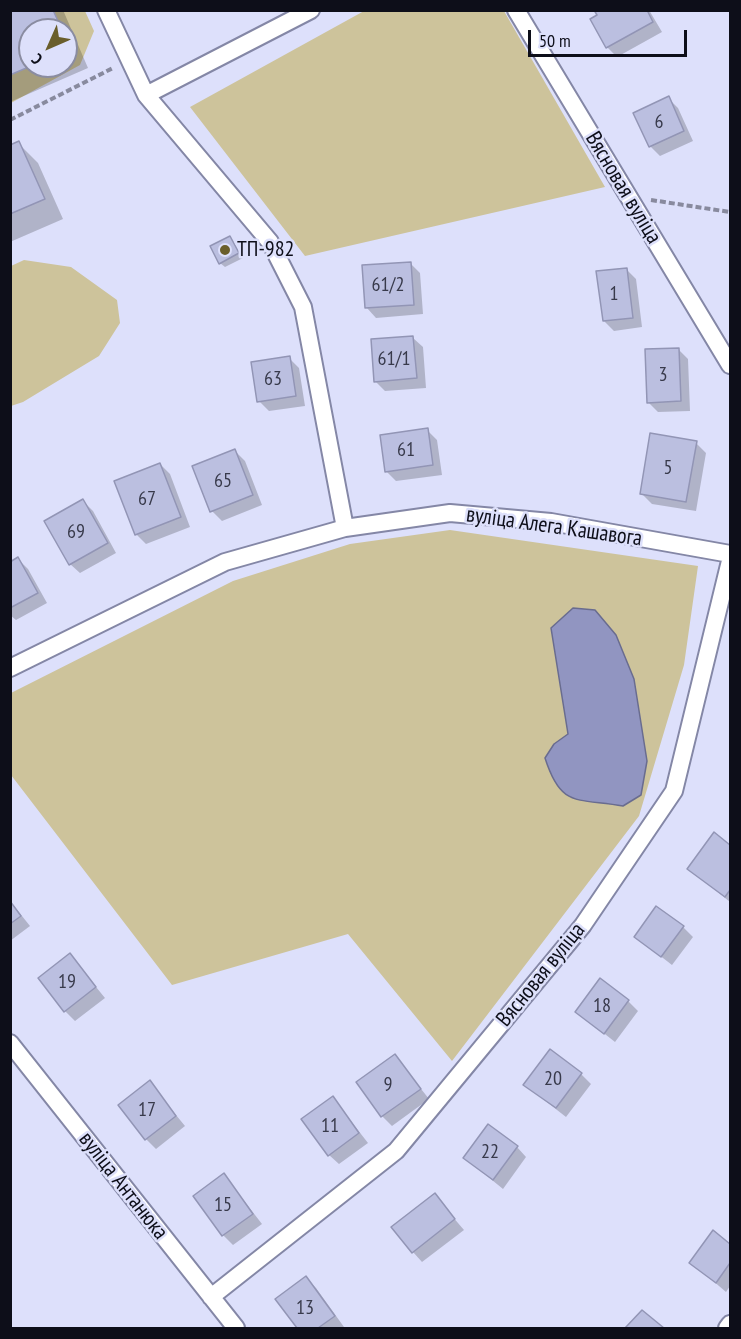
<!DOCTYPE html>
<html>
<head>
<meta charset="utf-8">
<style>
  body { margin:0 }
  #map { position:relative; width:741px; height:1339px; overflow:hidden; background:#dde0fb; font-family:"PT Sans Narrow",sans-serif }
  canvas { display:block }
  .frame { position:absolute; inset:0; border:12px solid #0d0e19; pointer-events:none }
  .north { position:absolute; left:18px; top:18px; width:60px; height:60px; box-sizing:border-box; background:#dde0fb; border:2px solid #8a8ca1; border-radius:50%; rotate:225deg; font-size:16px; font-weight:700; line-height:24px; text-align:center; color:#0d0e19 }
  .north::after { content:''; display:block; margin:auto; width:21px; height:27px; background:#6a5e2b; clip-path:polygon(50% 0,100% 100%,50% 72%,0 100%) }
  .scale { position:absolute; left:528px; top:30px; width:159px; height:27px; box-sizing:border-box; border:3px solid #0d0e19; border-top:0; padding-left:8px; font-size:18px; line-height:21px; white-space:nowrap; color:#0d0e19; -webkit-text-stroke:4px #dde0fb; paint-order:stroke }
</style>
</head>
<body>
<div id="map">
<canvas width="741" height="1339"></canvas>
<div class="frame"></div>
<div class="north">С</div>
<div class="scale">50 m</div>
</div>
<script>
const ctx = document.querySelector('canvas').getContext('2d');
ctx.lineJoin = 'round';
function paint(path, color) {
  ctx.fillStyle = color;
  ctx.fill(path, 'evenodd');
}
function trace(path, color, width, dash) {
  ctx.strokeStyle = color;
  ctx.lineWidth = width;
  ctx.lineCap = dash ? 'butt' : 'round';
  ctx.setLineDash(dash || []);
  ctx.stroke(path);
}
function label(font, color, halo, rows, align = 'center') {
  ctx.font = font + ' "PT Sans Narrow",sans-serif';
  ctx.lineWidth = 5;
  ctx.setLineDash([]);
  ctx.textBaseline = 'middle';
  ctx.strokeStyle = halo;
  ctx.fillStyle = color;
  for (const [text, x, y, turn = 0] of rows) {
    ctx.save();
    ctx.translate(x, y);
    ctx.rotate((+turn || 0) * Math.PI / 180);
    ctx.textAlign = isNaN(turn) ? turn : align;
    if (halo) ctx.strokeText(text, 0, 0);
    ctx.fillText(text, 0, 0);
    ctx.restore();
  }
}
const green = new Path2D(`
  M11,11H85L94,31L80,65L11,103ZM30,30H66V66H30Z
  M364,11H504L605,187L305,256L190,107Z
  M24,260L71,267L117,300L120,323L99,356L23,402L11,406V266Z
  M450,530L698,566L684,665L639,816L452,1061L348,934L172,985L11,775V693L233,581L350,544Z`);
const water = new Path2D(`
  M573,608L595,610L616,635L634,679L647,761L641,795L623,806C576,798 561,808 545,758L554,744L568,734L551,628Z`);
const shadow = new Path2D(`
  M10,10H63L88,68L10,102ZM30,30H66V66H30Z
  M596,10H649L662,32L617,57L607,47L592,19L599,16Z
  M668,98L678,108L693,141L660,156L650,146Z
  M18,143L38,163L63,219L10,242V147Z
  M230,238L243,258L225,267L220,263Z
  M410,263L420,273L423,314L376,318L367,308Z
  M626,269L636,279L642,327L614,331L604,321Z
  M413,338L423,347L426,388L385,391L375,381Z
  M678,349L688,359L690,411L658,412L648,402Z
  M289,358L299,368L305,406L269,411L259,401Z
  M427,430L437,440L442,475L396,481L386,471Z
  M696,443L706,453L696,511L652,504L642,494Z
  M235,451L245,461L262,505L222,521L212,511Z
  M160,464L170,474L190,527L146,544L136,534Z
  M83,501L93,511L116,553L80,573L70,564Z
  M18,559L28,569L47,603L16,620L10,615V563Z
  M714,834L730,847V902L689,869Z
  M10,901L30,926L10,941Z
  M683,927L693,937L672,965L636,937Z
  M70,955L105,998L75,1021L65,1011Z
  M628,1001L638,1011L615,1042L577,1012Z
  M395,1056L429,1099L392,1126L382,1116Z
  M581,1074L591,1084L566,1117L525,1085Z
  M149,1082L185,1126L156,1149L146,1139Z
  M333,1098L368,1143L339,1164L329,1155Z
  M517,1147L526,1157L503,1189L465,1158Z
  M224,1175L262,1224L233,1245L223,1235Z
  M434,1195L464,1230L422,1262L413,1252Z
  M713,1232L730,1246V1286L726,1292L691,1262Z
  M306,1278L316,1288L344,1327L298,1328L277,1299Z`);
const building = new Path2D(`
  M10,10H53L62,30H30L31,66L10,75Z
  M594,10H647L653,22L606,48L590,19L597,15Z
  M669,96L684,131L649,147L633,113Z
  M19,141L45,199L10,214V145Z
  M230,236L239,253L219,264L210,246Z
  M411,262L414,305L365,308L362,265Z
  M627,268L633,318L603,321L596,271Z
  M413,336L417,378L374,382L371,339Z
  M679,348L681,401L647,403L645,349Z
  M290,356L296,396L257,402L251,362Z
  M428,428L433,465L385,472L380,435Z
  M650,433L697,441L686,502L640,494Z
  M235,449L253,495L210,512L192,466Z
  M160,463L181,517L135,535L114,481Z
  M83,499L108,543L69,565L44,521Z
  M18,557L38,593L10,608V562Z
  M714,832L730,845V890L725,897L687,869Z
  M10,901L21,916L10,924Z
  M656,906L684,926L661,957L634,937Z
  M70,953L96,987L64,1012L38,978Z
  M600,978L629,1000L604,1034L575,1012Z
  M550,1049L582,1073L556,1108L523,1085Z
  M395,1054L421,1089L381,1117L356,1082Z
  M150,1080L176,1116L145,1140L118,1105Z
  M333,1096L359,1133L328,1156L301,1119Z
  M488,1124L518,1146L493,1180L463,1158Z
  M224,1173L253,1214L222,1236L193,1196Z
  M435,1193L455,1219L412,1253L391,1227Z
  M713,1230L730,1244V1263L716,1283L689,1263Z
  M306,1276L335,1316L318,1328H297L275,1299Z
  M642,1310L664,1328H625Z`);
const path = new Path2D(`
  M10,120L113,68
  M651,200L730,212`);
const street = new Path2D(`
  M106,10L146,95L270,242L303,307L345,528
  M516,10L730,365
  M146,95L311,10
  M10,668L225,562L345,528L450,513L551,522L730,554
  M10,1043L236,1328
  M211,1297L396,1151L583,925L674,791L730,561
  M727,1328L730,1324`);
const markers = [
  [225,250,6,"#6a5e2b"]
];
const numberNames = [
  ["6",659,122],
  ["61/2",388,285],
  ["1",614,294],
  ["61/1",394,359],
  ["3",663,375],
  ["63",273,379],
  ["61",406,450],
  ["5",668,468],
  ["65",223,481],
  ["67",147,499],
  ["69",76,532],
  ["19",67,982],
  ["18",602,1006],
  ["20",553,1079],
  ["9",388,1085],
  ["17",147,1110],
  ["11",330,1126],
  ["22",490,1152],
  ["15",223,1205],
  ["13",305,1308]
];
const streetNames = [
  ["Вясновая вуліца",623,188,59],
  ["вуліца Алега Кашавога",554,527,8],
  ["Вясновая вуліца",541,975,-51],
  ["вуліца Антанюка",123,1186,52]
];
const poiNames = [
  ["ТП-982",237,250]
];
paint(green, '#cdc39b');
paint(water, '#9195c1');
trace(water, '#696c8f', 1.5);
paint(shadow, '#0003');
paint(building, '#bbbfe0');
trace(building, '#9295b5', 1.5);
trace(street, '#8487a6', 20);
trace(path, '#888a9e', 4, [6, 3]);
trace(street, '#fff', 16);
for (const [x, y, r, color] of markers) {
  const dot = new Path2D();
  dot.arc(x, y, r, 0, 2 * Math.PI);
  ctx.fillStyle = color;
  ctx.fill(dot);
  trace(dot, '#dde0fb', 2);
}
label('20px', '#383a4b', null, numberNames);
label('22px', '#0d0e19', '#dde0fb', streetNames);
label('22px', '#0d0e19', '#dde0fb', poiNames, 'left');
</script>
</body>
</html>
